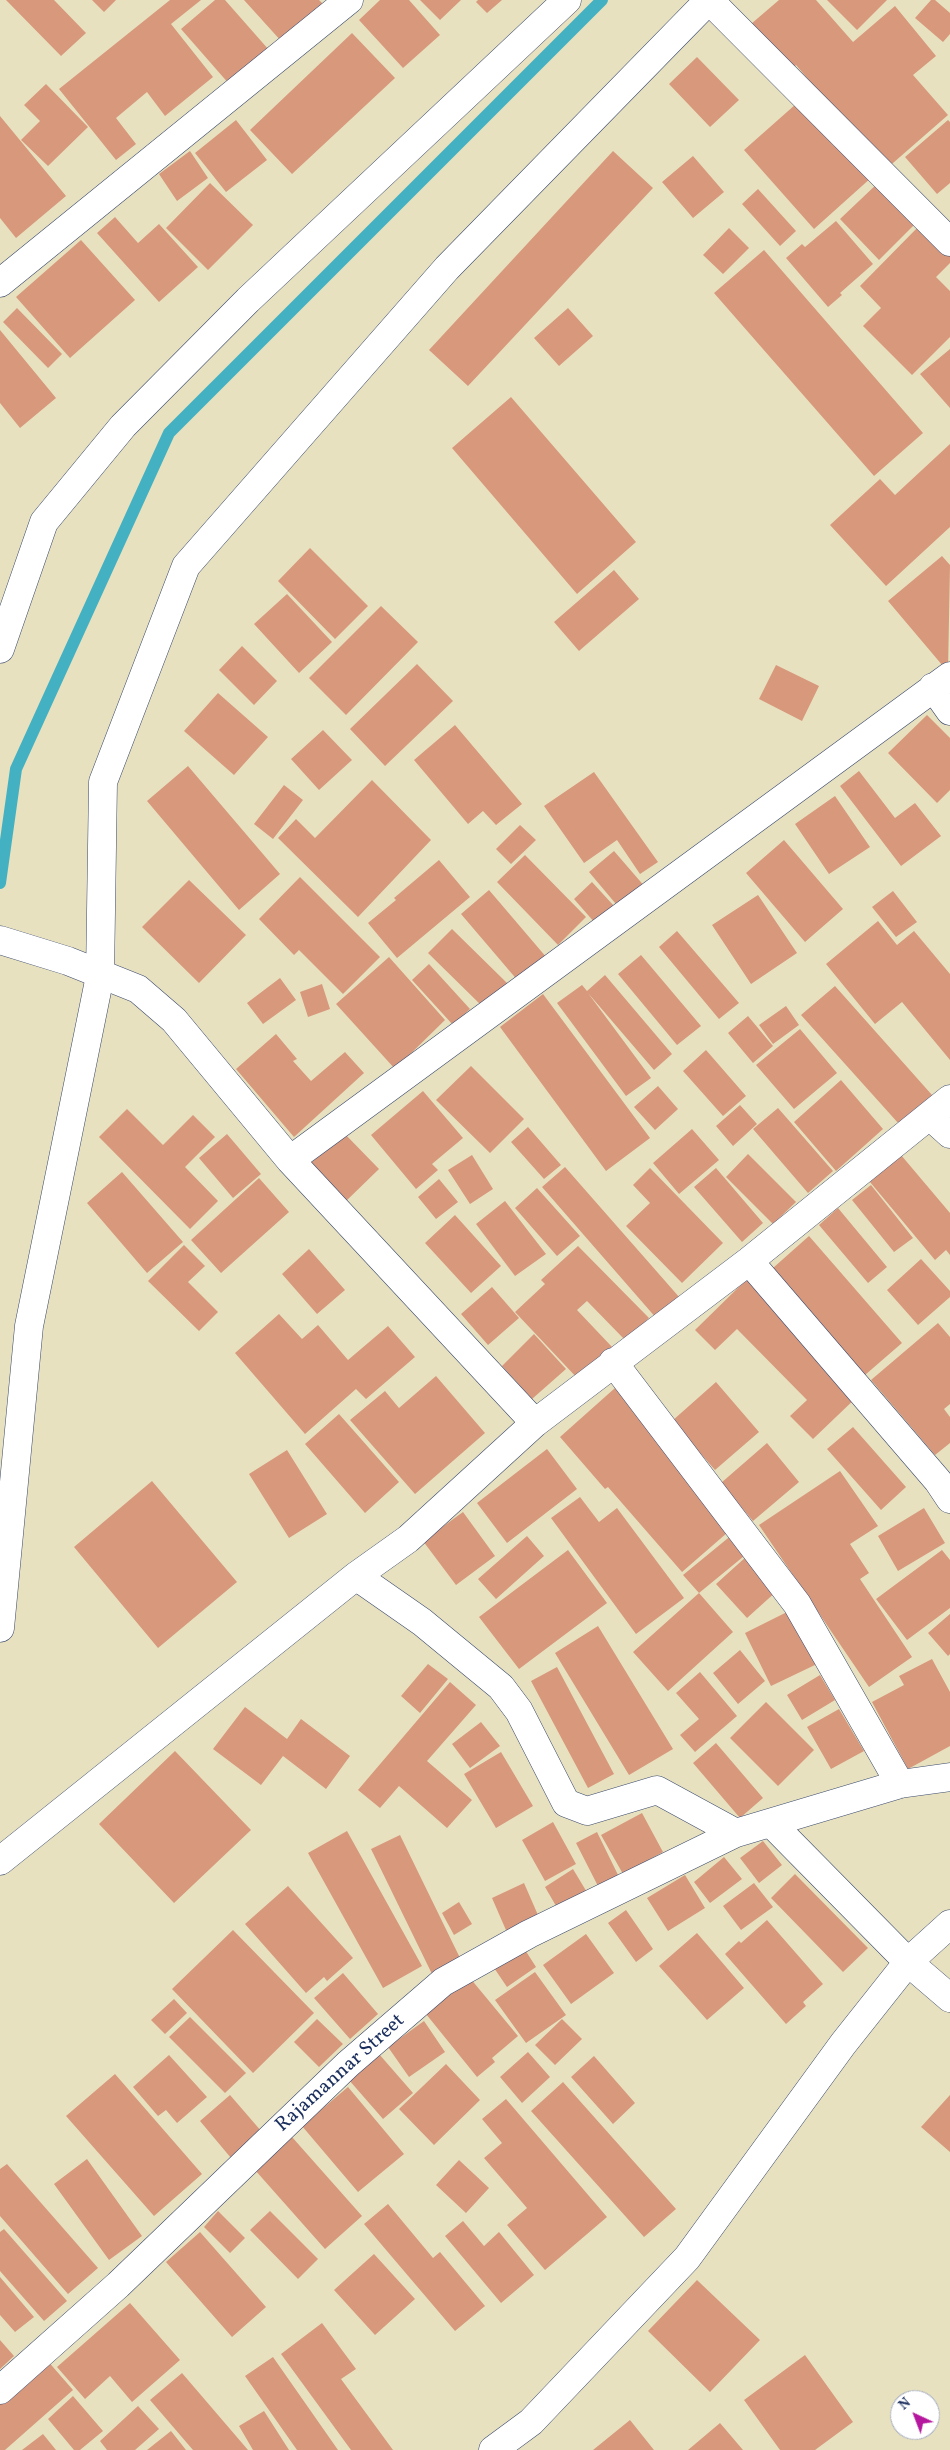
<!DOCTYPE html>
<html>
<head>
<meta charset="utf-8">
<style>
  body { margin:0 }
  #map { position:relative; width:950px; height:2450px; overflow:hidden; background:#e8e1bf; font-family:Vollkorn,serif }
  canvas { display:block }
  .north { position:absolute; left:890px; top:2390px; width:50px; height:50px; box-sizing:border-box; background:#fff; border:1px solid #a4acbf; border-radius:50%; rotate:317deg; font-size:14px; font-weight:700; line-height:20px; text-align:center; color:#1b2f5e }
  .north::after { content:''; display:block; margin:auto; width:18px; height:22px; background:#b5179e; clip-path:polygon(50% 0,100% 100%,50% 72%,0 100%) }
</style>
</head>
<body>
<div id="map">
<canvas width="950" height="2450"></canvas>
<div class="north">N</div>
</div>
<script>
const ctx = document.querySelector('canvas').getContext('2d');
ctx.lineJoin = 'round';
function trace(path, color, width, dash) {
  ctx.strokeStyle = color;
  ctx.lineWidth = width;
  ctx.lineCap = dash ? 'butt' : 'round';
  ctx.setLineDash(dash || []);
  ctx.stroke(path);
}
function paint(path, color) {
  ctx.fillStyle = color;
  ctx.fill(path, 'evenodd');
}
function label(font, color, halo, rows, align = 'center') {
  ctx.font = font + ' Vollkorn,serif';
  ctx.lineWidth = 4;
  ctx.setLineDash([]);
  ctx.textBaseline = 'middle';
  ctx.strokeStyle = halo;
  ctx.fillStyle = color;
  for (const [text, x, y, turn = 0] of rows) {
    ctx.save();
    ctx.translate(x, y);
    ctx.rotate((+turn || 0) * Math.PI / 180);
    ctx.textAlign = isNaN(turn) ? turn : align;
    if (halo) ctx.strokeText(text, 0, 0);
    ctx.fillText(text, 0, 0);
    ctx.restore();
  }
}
const stream = new Path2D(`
  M0,883L16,769L169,433L602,0`);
const building = new Path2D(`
  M6,0H54L86,33L61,56Z
  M92,0H116L104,12Z
  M170,0H201L171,24L213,77L165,116L147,92L116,118L136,144L116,160L59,89Z
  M215,0H225L269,50L230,85L181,29Z
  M244,0H319L323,4L282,42Z
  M380,0H409L440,35L403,68L359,20Z
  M420,0H461L440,20Z
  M478,0H502L487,13L476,2Z
  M779,0H816L853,42L895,6L936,56L913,75L948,115L885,170L796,65L791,70L751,24Z
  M827,0H887L857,30Z
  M931,0H935L950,13V34L943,42L915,18Z
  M352,33L395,78L292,174L250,130Z
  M697,57L739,100L710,127L669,84Z
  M46,84L88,127L48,166L21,140L40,121L24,105Z
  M796,104L834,146L840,141L872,177L814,229L744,150Z
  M0,116L66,196L16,238L0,218Z
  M236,120L267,160L226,192L195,153Z
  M948,120L950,122V183L937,194L905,157Z
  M190,151L208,178L177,201L159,174Z
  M613,151L653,188L468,386L429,350Z
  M693,156L724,192L693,218L662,182Z
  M879,182L917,222L879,260L840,219Z
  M210,183L253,225L208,270L166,228Z
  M758,189L796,231L780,246L742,204Z
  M115,217L138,243L159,224L198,267L159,302L97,233Z
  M836,221L873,264L840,293L842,295L828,307L786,258L802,244L805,247Z
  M921,224L950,253V263L936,277L950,291V337L912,375L863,326L881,308L860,286Z
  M729,228L749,248L723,274L703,255Z
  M81,240L135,300L70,358L16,297Z
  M764,250L923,433L874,476L714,293Z
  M17,308L62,354L48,368L3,322Z
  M568,308L593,336L559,366L534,338Z
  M0,330L56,398L20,428L0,403Z
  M950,349V408L920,374Z
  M511,397L636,542L577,594L452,448Z
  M950,444V527L886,586L830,525L880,479L895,495Z
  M310,548L368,606L335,639L278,581Z
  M942,556L950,565L948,672L888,601Z
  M614,570L639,599L579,651L554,622Z
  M287,594L332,642L299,673L254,624Z
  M381,606L418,642L346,715L309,678Z
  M242,646L277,681L254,705L219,670Z
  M417,664L453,701L385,766L350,729Z
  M776,665L819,686L802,721L759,699Z
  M218,693L268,737L234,775L184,731Z
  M927,715L950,738V790L937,803L888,753Z
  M455,725L522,804L496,825L483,811L468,824L414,760Z
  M323,730L352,760L319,790L291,759Z
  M188,766L280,874L239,910L147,801Z
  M859,771L895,818L915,803L941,836L901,866L840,786Z
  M594,772L658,862L640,874L617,840L584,863L544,806Z
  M372,780L431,840L358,917L278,838L296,819L315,838Z
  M284,785L303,800L273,839L254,824Z
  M835,796L870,847L829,874L795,824Z
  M520,825L536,840L511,864L496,849Z
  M784,840L843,909L805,942L746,873Z
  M614,851L646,888L621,910L589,872Z
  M525,855L586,917L558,945L497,882Z
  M439,860L470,897L397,958L368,923L396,900L394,898Z
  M300,877L380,957L343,994L299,950L294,955L259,919Z
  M189,880L246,935L199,983L142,927Z
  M592,882L614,906L595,923L574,899Z
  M489,890L547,958L519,982L461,914Z
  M893,891L917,922L896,937L872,907Z
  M758,895L797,953L751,984L712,925Z
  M878,921L897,945L914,931L950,974V1060L902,1002L875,1024L826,964Z
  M452,929L508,984L484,1008L428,953Z
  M677,931L739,1003L719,1019L659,947Z
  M641,955L701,1026L677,1045L618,974Z
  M389,957L445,1020L395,1069L336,1004Z
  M429,964L470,1009L453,1025L412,980Z
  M605,975L672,1054L654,1070L588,993L651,1078L626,1096L557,1003L582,985L587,991Z
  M280,978L296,1000L263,1024L247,1003Z
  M322,984L330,1009L308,1017L300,992Z
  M835,986L932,1095L899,1124L801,1015Z
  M543,994L650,1138L606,1171L500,1027Z
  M786,1006L799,1025L773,1044L759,1025Z
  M748,1016L773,1046L753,1063L728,1033Z
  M800,1029L837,1073L794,1109L756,1065Z
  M276,1034L297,1059L293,1061L311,1081L345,1052L364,1073L294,1137L236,1069Z
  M706,1050L746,1096L723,1116L683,1071Z
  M471,1066L524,1119L490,1153L436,1100Z
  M841,1080L883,1129L836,1171L794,1122Z
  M658,1086L678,1109L655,1130L634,1107Z
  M423,1091L463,1138L432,1164L438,1170L416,1189L371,1135Z
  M740,1105L757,1124L733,1146L716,1126Z
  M778,1108L833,1171L808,1193L753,1129Z
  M127,1109L163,1145L193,1115L215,1137L185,1167L218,1201L190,1229L99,1137Z
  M528,1127L561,1165L544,1179L511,1142Z
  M692,1129L719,1160L679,1194L653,1163Z
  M343,1132L379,1169L343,1204L307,1167Z
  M227,1134L261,1174L233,1198L199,1158Z
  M748,1154L796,1202L773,1224L726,1177Z
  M472,1155L493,1189L470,1204L448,1170Z
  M901,1155L950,1213V1255L946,1250L935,1260L870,1182Z
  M565,1167L680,1298L657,1319L542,1187Z
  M650,1168L723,1243L682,1283L626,1226L650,1203L633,1185Z
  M716,1168L763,1223L742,1242L694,1187Z
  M122,1172L183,1242L147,1273L87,1203Z
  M259,1178L289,1212L221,1273L191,1240Z
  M439,1179L458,1202L436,1219L418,1197Z
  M871,1185L913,1238L894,1252L852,1200Z
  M537,1188L580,1236L557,1256L515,1208Z
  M505,1201L546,1254L515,1276L476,1224Z
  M838,1208L887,1267L868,1283L819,1225Z
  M455,1215L501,1266L471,1293L425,1243Z
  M809,1236L902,1343L865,1375L773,1268Z
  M184,1245L205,1266L188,1282L218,1312L199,1331L148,1281Z
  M578,1246L649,1318L626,1341L587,1301L577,1310L613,1348L579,1380L515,1312L545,1284L541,1280Z
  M309,1249L345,1290L317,1314L282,1274Z
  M921,1259L950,1291V1297L918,1325L887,1290Z
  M747,1279L860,1394L813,1439L790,1416L807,1400L737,1329L715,1350L695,1330Z
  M492,1287L519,1318L488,1345L461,1314Z
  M279,1314L302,1339L318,1325L348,1360L388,1326L415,1357L366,1399L356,1389L305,1434L235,1353Z
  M938,1323L950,1337V1404L944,1409L950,1417V1443L935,1455L871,1380Z
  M534,1334L566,1369L532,1399L502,1366Z
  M436,1376L485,1433L415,1494L350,1420L385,1391L399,1408Z
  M716,1382L759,1432L715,1470L672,1421Z
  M615,1388L735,1526L682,1572L608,1487L605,1489L560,1437Z
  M339,1414L399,1482L365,1513L305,1444Z
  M853,1427L906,1487L881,1510L827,1449Z
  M767,1443L799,1482L753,1521L721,1483Z
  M547,1449L577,1489L507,1543L477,1503Z
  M287,1450L327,1514L289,1538L249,1474Z
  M840,1471L878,1526L850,1544L869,1573L860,1579L912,1657L869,1687L759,1525Z
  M152,1481L237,1582L158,1648L74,1547Z
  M580,1497L599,1522L617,1508L684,1598L636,1634L551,1518Z
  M924,1508L945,1543L898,1571L878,1536Z
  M463,1512L495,1556L456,1585L423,1541Z
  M733,1534L749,1552L699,1593L683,1575Z
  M527,1536L544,1556L496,1599L478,1579Z
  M568,1550L607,1603L519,1669L479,1617Z
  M942,1550L950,1560V1608L907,1640L876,1599Z
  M747,1556L778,1590L747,1618L716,1584Z
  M699,1593L733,1632L668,1691L633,1652Z
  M791,1610L817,1664L771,1686L745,1633Z
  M950,1614V1654L948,1656L928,1633Z
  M598,1626L673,1749L629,1775L555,1653Z
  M740,1650L765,1681L738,1704L713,1673Z
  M932,1659L950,1692V1746L908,1769L872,1702L904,1685L899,1676Z
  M428,1664L448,1679L420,1713L401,1696Z
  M557,1667L614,1774L588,1788L531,1681Z
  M700,1672L737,1716L695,1752L680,1735L699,1719L676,1693Z
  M820,1675L835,1700L802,1720L787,1695Z
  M450,1682L476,1705L427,1761L472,1800L447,1828L399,1786L380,1808L358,1790Z
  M766,1702L814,1750L778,1786L730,1738Z
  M245,1707L287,1739L301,1719L350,1756L326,1789L283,1756L261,1785L213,1749Z
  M839,1709L864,1751L831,1769L807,1727Z
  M481,1722L500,1746L470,1768L452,1744Z
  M716,1743L763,1798L740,1818L693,1763Z
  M175,1751L251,1830L174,1903L99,1824Z
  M501,1752L533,1806L496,1828L464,1774Z
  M642,1813L663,1852L623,1874L601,1835Z
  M553,1822L576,1864L545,1881L522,1840Z
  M347,1831L422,1966L383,1988L308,1853Z
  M597,1832L620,1879L600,1890L576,1843Z
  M400,1835L461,1960L432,1974L371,1849Z
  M763,1841L782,1865L759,1883L740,1858Z
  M724,1857L742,1879L710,1903L694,1882Z
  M573,1869L588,1894L559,1911L545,1887Z
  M795,1874L868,1948L843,1972L771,1898Z
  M685,1875L705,1908L668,1931L647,1898Z
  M524,1883L541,1922L509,1937L492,1898Z
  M754,1883L773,1907L741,1930L723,1906Z
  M288,1886L353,1958L327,1981L324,1977L306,1993L245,1924Z
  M459,1902L472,1924L454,1935L442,1913Z
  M626,1910L653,1949L636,1962L608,1923Z
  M767,1920L823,1984L803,2002L806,2006L786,2024L725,1954L739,1941L741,1943Z
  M233,1930L314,2013L253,2073L172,1989Z
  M697,1933L744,1988L707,2020L659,1966Z
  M586,1934L614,1973L571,2004L543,1965Z
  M520,1942L536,1967L507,1987L490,1962Z
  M535,1972L566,2015L526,2043L495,2000Z
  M343,1973L378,2014L350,2039L314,1998Z
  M470,1978L518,2036L492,2058L495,2062L477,2077L426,2014Z
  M174,1999L187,2013L165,2034L151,2020Z
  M190,2017L246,2073L225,2093L169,2037Z
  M317,2019L343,2044L319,2067L294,2042Z
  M562,2019L582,2039L555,2065L535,2045Z
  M424,2021L445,2052L409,2077L388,2047Z
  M528,2052L550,2077L522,2103L500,2077Z
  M379,2054L413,2093L383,2119L349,2080Z
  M169,2055L207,2097L177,2123L166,2110L158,2116L133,2087Z
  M594,2056L635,2103L613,2124L571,2077Z
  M446,2064L480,2100L434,2145L399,2109Z
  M115,2074L202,2174L154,2216L66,2116Z
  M563,2082L676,2209L644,2237L531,2111Z
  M348,2087L404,2154L358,2192L302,2126Z
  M230,2095L262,2132L231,2158L200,2121Z
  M950,2095V2152L921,2127Z
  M506,2099L607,2217L545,2270L507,2225L527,2208L484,2158L502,2143L482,2119Z
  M292,2137L362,2216L325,2249L255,2170Z
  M87,2159L142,2236L109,2260L54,2184Z
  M459,2160L489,2188L466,2213L436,2185Z
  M7,2164L98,2268L68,2294L0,2216V2169Z
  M388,2204L433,2258L440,2252L485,2306L455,2331L364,2224Z
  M218,2211L245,2238L230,2253L204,2227Z
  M270,2211L318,2259L298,2279L250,2230Z
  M463,2221L484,2246L499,2232L534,2275L501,2303L445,2236Z
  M4,2229L67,2301L44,2321L0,2271V2232Z
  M200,2232L266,2307L232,2337L166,2262Z
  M374,2254L415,2299L375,2335L334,2290Z
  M0,2277L34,2317L15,2332L0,2315Z
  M697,2280L760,2340L710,2392L648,2331Z
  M130,2303L180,2360L132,2402L110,2376L85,2399L57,2367Z
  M322,2323L356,2369L341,2379L393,2450H351L281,2354Z
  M0,2340L14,2356L0,2369Z
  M805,2355L853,2422L815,2450H780L744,2400Z
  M273,2357L338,2450H297L245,2376Z
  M46,2359L73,2390L5,2450H0V2400Z
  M182,2373L248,2450H193L150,2400Z
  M73,2396L103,2431L80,2450H74L48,2419Z
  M138,2406L159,2429L135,2450H107L100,2441Z
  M264,2411L289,2450H253L239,2426Z
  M630,2420L654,2450H593Z
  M720,2423L743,2450H688Z
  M171,2431L186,2450H147Z
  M43,2434L56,2450H22Z`);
const minor = new Path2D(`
  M709,0L950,242
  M0,283L349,0
  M0,649L44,522L123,426L248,300L567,0
  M933,687L950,711
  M0,940L68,961L138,989L174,1020L290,1160L535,1423
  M930,1116L950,1134
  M290,1160L950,676
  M749,1261L938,1481L950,1499
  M613,1362L797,1604L900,1784
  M356,1576L408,1539L535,1423L749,1261L950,1099
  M771,1823L908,1962L950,1998
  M0,1861L356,1576L422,1622L501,1687L519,1711L566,1803L587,1811L657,1790L736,1833L900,1784L950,1777
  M0,2390L118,2285L348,2064L443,1982L529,1934L736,1833
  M493,2450L531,2422L687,2258L843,2044L908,1962L950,1924`);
const tertiary = new Path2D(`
  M0,1628L29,1326L100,976L103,782L186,566L447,268L709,0`);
const streetNames = [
  ["Rajamannar Street",341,2074,-42]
];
trace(stream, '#44b1c2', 12);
paint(building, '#d7987c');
trace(minor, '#3a4a6d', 29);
trace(tertiary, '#3a4a6d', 29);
trace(minor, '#fff', 28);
trace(tertiary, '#fff', 28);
label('20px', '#1b2f5e', '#fff', streetNames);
</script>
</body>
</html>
